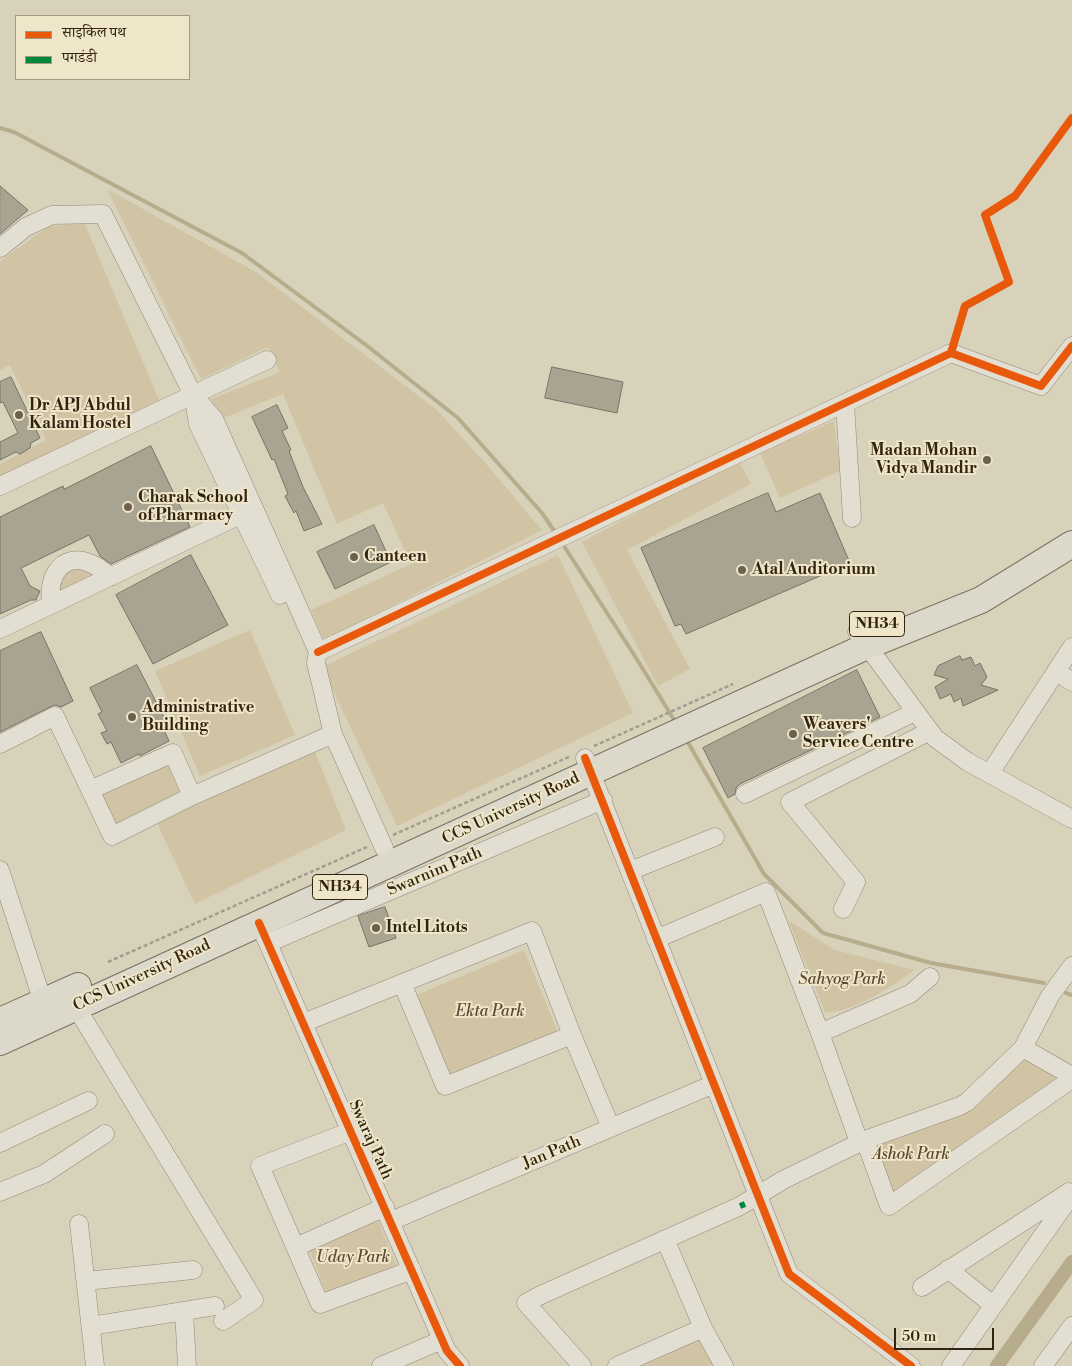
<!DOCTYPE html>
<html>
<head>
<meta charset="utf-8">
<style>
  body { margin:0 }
  #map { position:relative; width:1072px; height:1366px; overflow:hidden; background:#d9d2ba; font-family:"Libre Bodoni","Noto Serif Devanagari",serif }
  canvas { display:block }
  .legend { position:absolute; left:15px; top:15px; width:175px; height:65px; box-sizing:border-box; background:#efe6ca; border:1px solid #a49880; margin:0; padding:6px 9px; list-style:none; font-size:15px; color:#332412 }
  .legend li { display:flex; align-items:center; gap:10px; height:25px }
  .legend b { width:25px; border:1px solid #a49880 }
  .scale { position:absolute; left:894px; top:1328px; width:100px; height:22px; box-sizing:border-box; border:2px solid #332412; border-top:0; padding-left:6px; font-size:15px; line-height:18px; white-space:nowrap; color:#332412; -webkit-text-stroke:4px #efe6ca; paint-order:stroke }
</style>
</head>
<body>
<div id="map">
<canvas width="1072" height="1366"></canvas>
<ul class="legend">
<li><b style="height:6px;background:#e8590c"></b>साइकिल पथ</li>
<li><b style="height:6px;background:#00873e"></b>पगडंडी</li>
</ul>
<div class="scale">50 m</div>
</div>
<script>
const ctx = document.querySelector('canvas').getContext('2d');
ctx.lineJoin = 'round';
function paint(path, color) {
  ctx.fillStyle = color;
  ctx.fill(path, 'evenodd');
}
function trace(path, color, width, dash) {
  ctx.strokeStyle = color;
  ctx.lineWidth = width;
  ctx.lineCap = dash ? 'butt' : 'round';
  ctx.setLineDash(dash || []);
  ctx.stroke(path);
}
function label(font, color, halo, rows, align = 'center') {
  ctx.font = font + ' "Libre Bodoni",serif';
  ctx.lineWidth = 4;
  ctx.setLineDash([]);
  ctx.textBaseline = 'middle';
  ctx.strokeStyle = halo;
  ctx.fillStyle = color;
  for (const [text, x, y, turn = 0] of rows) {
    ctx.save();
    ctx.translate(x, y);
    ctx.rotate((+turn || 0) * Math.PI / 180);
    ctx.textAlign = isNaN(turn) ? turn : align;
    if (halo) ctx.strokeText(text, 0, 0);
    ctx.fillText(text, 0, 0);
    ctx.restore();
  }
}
const green = new Path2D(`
  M107,189L256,272L437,410L487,465L542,530L324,640L311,610L411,564L383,503L337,524L283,394L221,419L211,399L280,372L268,347L201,379Z
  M84,222L159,400L0,476V464L46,440L10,365L0,370V261L48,227Z
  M834,421L840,471L780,498L760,453Z
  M738,459L751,484L627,550L690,669L658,686L582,542Z
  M558,555L633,713L397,826L322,667Z
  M73,566L102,574L56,597L57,581Z
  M250,630L295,735L200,776L155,671Z
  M314,749L346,830L195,904L155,819Z
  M168,762L187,792L118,823H115L100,791Z
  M788,920L835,950L914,970C893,986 852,1014 825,1012Z
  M524,950L558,1032L448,1078L414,996Z
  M1026,1058L1066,1083L895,1202L872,1137L999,1083Z
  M378,1221L397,1267L327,1295L309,1249Z
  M700,1334L715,1366H631Z`);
const stream = new Path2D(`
  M0,128L14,132L242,253L366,345L458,418L542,513L557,535
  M562,543L638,661L676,723
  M686,739L764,874L823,933L931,963L1044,983
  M1066,993L1072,995`);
const canal = new Path2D(`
  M997,1366L1072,1262`);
const building = new Path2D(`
  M0,186L28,210L0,234Z
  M552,367L623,382L617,413L545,398Z
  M11,377L40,438L31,443L30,448L20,454L16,452L0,460V442L18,433L3,402L0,403V382Z
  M277,405L288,428L282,431L291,450L289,451L303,487L322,524L304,531L296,511L294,513L285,496L288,494L274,459L272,460L252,417Z
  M151,446L190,527L111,564L100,556L89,535L21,568L30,586L40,591L36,600H31L0,614V517L63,486L64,489Z
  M768,493L776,512L820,493L850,563L686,634L681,624L675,626L641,548Z
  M374,525L391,562L335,589L317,552Z
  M191,555L228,625L153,664L116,595Z
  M41,632L73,701L61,707L55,705L50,707L0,732V651Z
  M960,656L962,660L971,657L975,666L980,663L987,677L981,685L998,690L963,706L961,698L954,702L951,694L940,699L935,687L948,679L934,675L938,666Z
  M137,665L166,721L161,724L169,741L140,756L139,754L121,763L111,742L107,744L101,733L107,731L98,714L102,712L90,688Z
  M857,670L880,717L740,784L736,788L735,794L728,798L703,748Z
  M385,907L396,938L369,947L358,916Z`);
const path = new Path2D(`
  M594,746L733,684
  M393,835L571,756
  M108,962L367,847`);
const minor = new Path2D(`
  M0,248L26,227L52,215L103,214L193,395L214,419L308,629L318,652L316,663L333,734L384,848
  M193,395L198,424L280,595
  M845,403L852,518
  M0,486L267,360
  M51,604C46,560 79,546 110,577
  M0,629L242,514
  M857,632L935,738L968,762L1072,819
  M318,652L951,353L1041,386L1072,346
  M1056,671L1072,682
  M0,744L55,716L112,836L192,796L333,734
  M585,758L789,1274L911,1366
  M990,773L1072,647
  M90,790L173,753L192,796
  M745,794L915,712
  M0,870L43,1002
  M630,871L715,837
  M843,909L856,882L790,802L930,731
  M259,923L447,1351L460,1366
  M656,939L766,892L820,1033L910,994L930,977
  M268,943L603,800
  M402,983L445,1086L572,1035
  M76,1007L254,1300L223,1321
  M303,1023L532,931L572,1035L611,1128
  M820,1033L859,1142
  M1023,1048L1072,1076
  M351,1131L260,1166L320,1304L412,1270
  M865,1140L889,1206L1072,1079
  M0,1143L88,1101
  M0,1192L44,1174L105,1134
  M391,1221L714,1084
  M79,1224L95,1366
  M665,1239L703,1328L724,1366
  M296,1247L385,1207
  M948,1269L993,1305
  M86,1281L193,1270
  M922,1287L1069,1192
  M184,1311L187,1366
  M91,1326L215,1306
  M381,1366L442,1340
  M582,1366L526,1303L541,1295L740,1206L783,1180L865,1140L960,1106L967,1102L1023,1048L1050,996L1072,966
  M617,1366L703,1328
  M951,1366L1072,1194
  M1043,1366L1072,1326`);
const highway = new Path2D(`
  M0,1021L78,986
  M0,1042L867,646L981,600L1072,544`);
const quiet = new Path2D(`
  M740,1206L745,1204`);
const cycleway = new Path2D(`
  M951,353L965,306L1009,282L985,215L1015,196L1072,118
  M318,652L951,353L1041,386L1072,346
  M585,758L789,1274L911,1366
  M259,923L447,1351L460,1366`);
const markers = [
  [19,415,5,"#6d614d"],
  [987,460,5,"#6d614d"],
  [128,507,5,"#6d614d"],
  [354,557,5,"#6d614d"],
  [742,570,5,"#6d614d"],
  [132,717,5,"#6d614d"],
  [793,734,5,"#6d614d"],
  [376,928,5,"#6d614d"]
];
const shields = [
  [877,624,55],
  [340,887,55]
];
const shieldNames = [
  ["NH34",877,624],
  ["NH34",340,887]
];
const poiNames = [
  ["Dr APJ Abdul",29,406],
  ["Kalam Hostel",29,424],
  ["Madan Mohan",977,451,"right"],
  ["Vidya Mandir",977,469,"right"],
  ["Charak School",138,498],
  ["of Pharmacy",138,516],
  ["Canteen",364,557],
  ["Atal Auditorium",752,570],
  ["Administrative",142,708],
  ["Building",142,726],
  ["Weavers'",803,725],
  ["Service Centre",803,743],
  ["Intel Litots",386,928]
];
const streetNames = [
  ["CCS University Road",511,809,-25],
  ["Swarnim Path",435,872,-23],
  ["CCS University Road",142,976,-25],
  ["Swaraj Path",370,1140,66],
  ["Jan Path",552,1153,-23]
];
const parkNames = [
  ["Sahyog Park",842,980],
  ["Ekta Park",490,1012],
  ["Ashok Park",911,1155],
  ["Uday Park",353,1258]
];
paint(green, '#d0c4a5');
trace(stream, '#b7ac8c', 4);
trace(canal, '#b7ac8c', 14);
paint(building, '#a9a392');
trace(building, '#787264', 1);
trace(minor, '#8f897a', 19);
trace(highway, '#787264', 28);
trace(path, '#a29d93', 2.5, [4, 2.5]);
trace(minor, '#e2ded2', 18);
trace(highway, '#dcd8ca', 26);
trace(quiet, '#00873e', 6, [12, 6]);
trace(cycleway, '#e8590c', 8);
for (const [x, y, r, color] of markers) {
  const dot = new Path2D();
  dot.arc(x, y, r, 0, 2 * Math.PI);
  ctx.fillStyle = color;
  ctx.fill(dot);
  trace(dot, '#efe6ca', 2);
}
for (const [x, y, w] of shields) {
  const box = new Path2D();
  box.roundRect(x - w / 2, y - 12.5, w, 25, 4);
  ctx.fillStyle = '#efe6ca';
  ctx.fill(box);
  trace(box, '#332412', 1);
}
label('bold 15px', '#332412', null, shieldNames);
label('bold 16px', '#332412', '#efe6ca', poiNames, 'left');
label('16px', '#332412', '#efe6ca', streetNames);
label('italic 16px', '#584932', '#efe6ca', parkNames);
</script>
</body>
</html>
